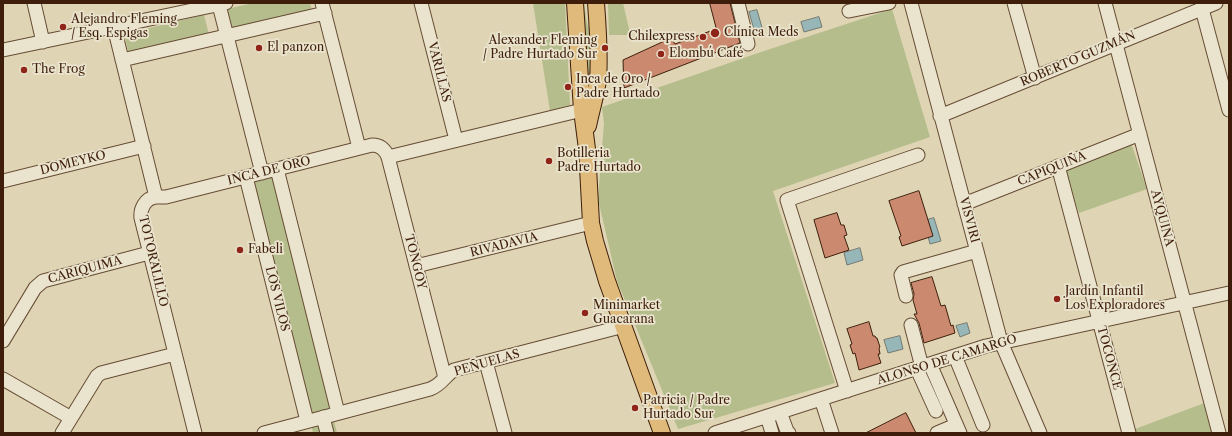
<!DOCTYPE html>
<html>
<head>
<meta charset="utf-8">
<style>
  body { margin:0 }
  #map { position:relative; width:1232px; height:436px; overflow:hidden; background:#dfd5b4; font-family:"Libre Caslon Text",serif }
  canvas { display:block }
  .frame { position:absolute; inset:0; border:4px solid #3e1e0a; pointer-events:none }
</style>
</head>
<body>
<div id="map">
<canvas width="1232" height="436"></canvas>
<div class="frame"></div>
</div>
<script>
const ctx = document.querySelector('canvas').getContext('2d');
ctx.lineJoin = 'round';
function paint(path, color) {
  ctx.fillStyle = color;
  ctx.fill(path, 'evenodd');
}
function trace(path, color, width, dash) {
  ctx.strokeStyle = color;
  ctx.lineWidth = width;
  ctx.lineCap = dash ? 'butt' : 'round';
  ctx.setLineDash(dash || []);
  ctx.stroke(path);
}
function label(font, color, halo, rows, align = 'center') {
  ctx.font = font + ' "Libre Caslon Text",serif';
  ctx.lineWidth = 3.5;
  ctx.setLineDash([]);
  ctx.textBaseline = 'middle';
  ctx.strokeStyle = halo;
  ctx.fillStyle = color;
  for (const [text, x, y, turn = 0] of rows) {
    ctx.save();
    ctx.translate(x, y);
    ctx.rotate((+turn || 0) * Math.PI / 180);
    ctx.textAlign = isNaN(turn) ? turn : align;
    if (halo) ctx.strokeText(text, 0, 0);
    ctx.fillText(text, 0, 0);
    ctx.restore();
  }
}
const green = new Path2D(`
  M253,3H310L312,11L232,30L227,9Z
  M533,3H565L570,105L550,111Z
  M582,3H584L587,23L591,34L593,75L588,102Z
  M608,3H623L630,33L627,35H609Z
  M892,9L930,137L773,191L835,383L678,429L617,281L598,199L604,123L602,107L758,53Z
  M204,15L209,35L129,55L124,34Z
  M1131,143L1147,189L1079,213L1063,168Z
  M275,173L337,433H313L253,180Z
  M1207,402L1214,433H1136L1135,429Z`);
const water = new Path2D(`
  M757,10L763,31L755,33L749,12Z
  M819,17L822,27L804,32L801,22Z
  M934,218L941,241L930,244L924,221Z
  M860,248L863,260L847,265L844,253Z
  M967,323L970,333L960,337L956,326Z
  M900,336L903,349L888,353L884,340Z`);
const building = new Path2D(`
  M710,3H730L740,43L624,88L623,60L671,38L675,44L716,29Z
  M919,191L933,236L902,246L899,237L901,236L889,201Z
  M837,213L841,225H844L847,235L844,236L849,250L825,258L814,220Z
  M932,277L941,306L945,305L951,326L953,325L955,333L924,343L919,323L914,314H917L913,300L914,294L911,283Z
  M869,322L873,336H875L876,338H877L880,347L879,348L880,354H878L881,363L859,370L855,353L853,354L850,345L852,344L847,329Z
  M906,413L916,433H866Z`);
const minor = new Path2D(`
  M34,3L43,42
  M322,3L359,148
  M421,3L456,140
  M738,3L748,44
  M911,3L1001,342L1040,433
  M1014,3L1035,78
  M1105,3L1219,433
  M219,5L262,173
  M1202,9L1229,110
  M849,11L889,3
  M114,27L156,197
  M3,50L226,3
  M122,60L325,13
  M940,116L1216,3
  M388,157L582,110
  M1058,166L1129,433
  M277,169L338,413
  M246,177L307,421
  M3,181L144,146
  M964,204L1140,134
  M416,266L591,223
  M906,296L901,275L903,272L977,251
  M911,325L922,367
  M3,341L35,288L43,281L149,253
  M955,356L983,425
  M486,362L505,433
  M930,364L960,433
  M917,369L936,411
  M3,379L71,418
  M847,391L787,200L918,155
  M821,399L832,433
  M780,412L787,431L789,433
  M767,416L772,433
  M323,417L327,433
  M62,433L97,376L101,373L175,354
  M195,433L141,218C140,209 145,198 156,197C159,197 162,197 166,197L372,145C380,145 385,149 388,157L445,378
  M264,433L430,389C443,384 444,376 454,370L624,326
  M715,433L986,346L1229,293
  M937,433L956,425`);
const major = new Path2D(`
  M575,3L582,110L587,149L591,223L595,241L607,281L662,433
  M588,126C591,111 596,95 598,80C600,55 598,29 596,3`);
const markers = [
  [63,27,4,"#8f2418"],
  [715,33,5,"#8f2418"],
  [703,37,4,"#8f2418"],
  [259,48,4,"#8f2418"],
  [605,48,4,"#8f2418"],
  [661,54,4,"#8f2418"],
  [24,70,4,"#8f2418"],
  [568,87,4,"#8f2418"],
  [549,161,4,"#8f2418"],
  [240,250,4,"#8f2418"],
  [1057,299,4,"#8f2418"],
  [585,313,4,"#8f2418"],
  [635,408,4,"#8f2418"]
];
const poiNames = [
  ["Alejandro Fleming",71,20],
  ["/ Esq. Espigas",71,34],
  ["Clínica Meds",724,33],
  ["Chilexpress",695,37,"right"],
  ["Alexander Fleming",597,41,"right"],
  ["/ Padre Hurtado Sur",597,55,"right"],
  ["El panzon",267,48],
  ["Elombú Café",669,54],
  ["The Frog",32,70],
  ["Inca de Oro /",576,80],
  ["Padre Hurtado",576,94],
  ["Botilleria",557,154],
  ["Padre Hurtado",557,168],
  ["Fabeli",248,250],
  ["Jardín Infantil",1065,292],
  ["Los Exploradores",1065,306],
  ["Minimarket",593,306],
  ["Guacarana",593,320],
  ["Patricia / Padre",643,401],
  ["Hurtado Sur",643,415]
];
const streetNames = [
  ["ROBERTO GUZMÁN",1078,59,-23],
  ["VARILLAS",439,72,76],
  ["DOMEYKO",73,163,-14],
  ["CAPIQUIÑA",1052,169,-22],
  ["INCA DE ORO",269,171,-14],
  ["AYQUINA",1162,218,75],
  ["VISVIRI",969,220,75],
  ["RIVADAVIA",504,245,-14],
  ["TOTORALILLO",153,261,77],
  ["TONGOY",415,262,76],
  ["CARIQUIMA",85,270,-15],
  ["LOS VILOS",277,299,76],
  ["TOCONCE",1109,358,75],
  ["ALONSO DE CAMARGO",947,360,-17],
  ["PEÑUELAS",487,363,-16]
];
paint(green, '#b4bd8b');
paint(water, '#97b6b7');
trace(water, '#737972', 1);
paint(building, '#cb8a6f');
trace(building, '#3e1e0a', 1);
trace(minor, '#664c34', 15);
trace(major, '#3e1e0a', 18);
trace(minor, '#eae4ce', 13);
trace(major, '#e0ba7a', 16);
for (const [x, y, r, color] of markers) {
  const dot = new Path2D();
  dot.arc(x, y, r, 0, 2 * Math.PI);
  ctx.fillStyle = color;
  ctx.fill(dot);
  trace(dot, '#eae4ce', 1.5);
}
label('12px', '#3e1e0a', '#eae4ce', poiNames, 'left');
label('12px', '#3e1e0a', '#eae4ce', streetNames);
</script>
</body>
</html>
